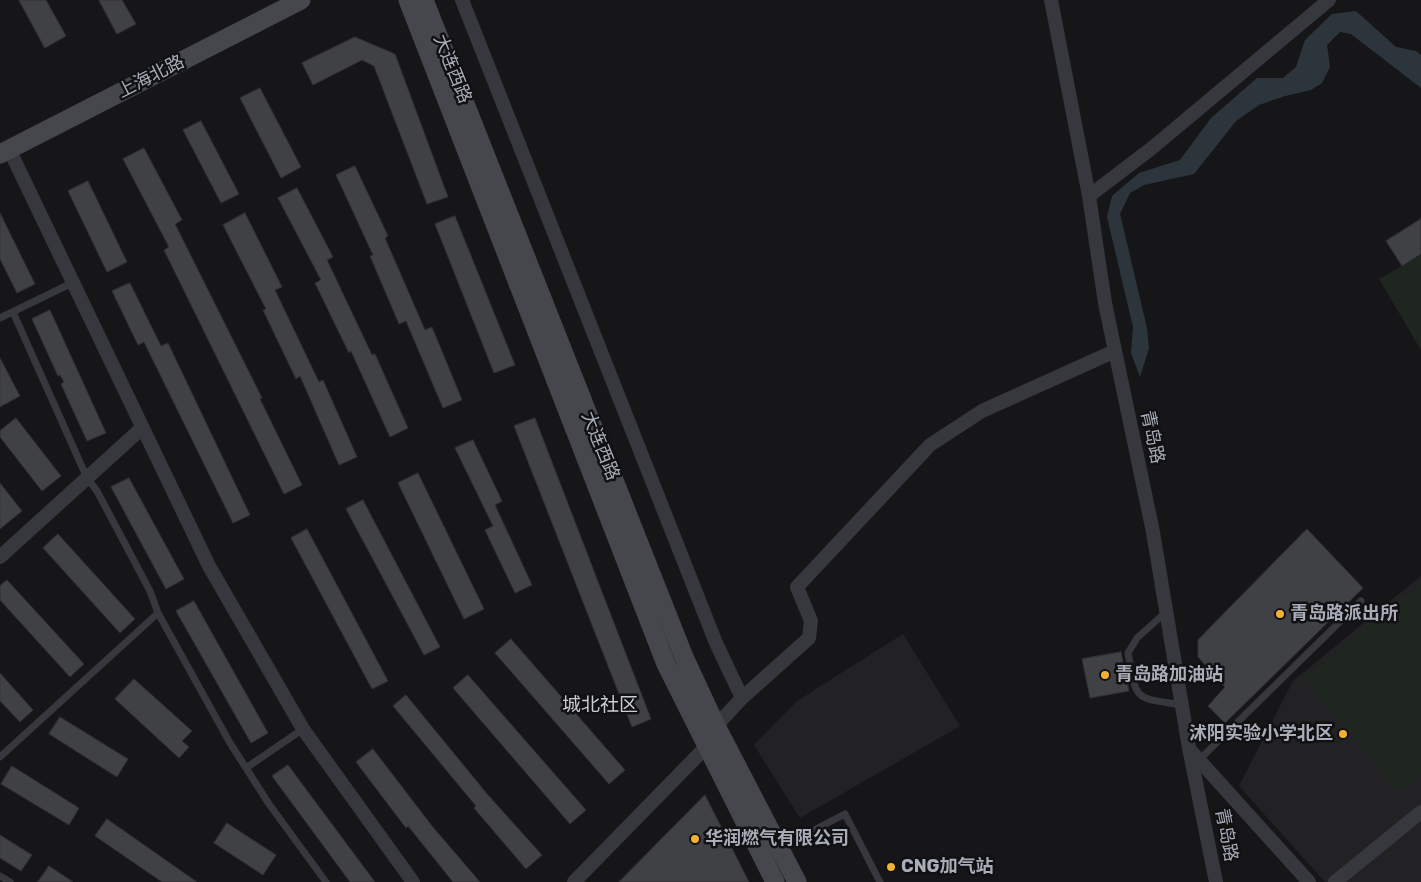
<!DOCTYPE html>
<html>
<head>
<meta charset="utf-8">
<style>
  body { margin:0 }
  canvas { display:block; background:#161618 }
</style>
</head>
<body>
<canvas width="1421" height="882"></canvas>
<script>
const ctx = document.querySelector('canvas').getContext('2d');
ctx.lineJoin = 'round';
function paint(path, color) {
  ctx.fillStyle = color;
  ctx.fill(path, 'evenodd');
}
function trace(path, color, width, dash) {
  ctx.strokeStyle = color;
  ctx.lineWidth = width;
  ctx.lineCap = dash ? 'butt' : 'round';
  ctx.setLineDash(dash || []);
  ctx.stroke(path);
}
function label(font, color, halo, rows, align = 'center') {
  ctx.font = font + ' Rubik,"Noto Sans SC",sans-serif';
  ctx.lineWidth = 5;
  ctx.setLineDash([]);
  ctx.textBaseline = 'middle';
  ctx.strokeStyle = halo;
  ctx.fillStyle = color;
  for (const [text, x, y, turn = 0] of rows) {
    ctx.save();
    ctx.translate(x, y);
    ctx.rotate((+turn || 0) * Math.PI / 180);
    ctx.textAlign = isNaN(turn) ? turn : align;
    if (halo) ctx.strokeText(text, 0, 0);
    ctx.fillText(text, 0, 0);
    ctx.restore();
  }
}
const built = new Path2D(`
  M1421,576V882H1325L1239,786L1293,681Z
  M903,634L960,726L800,818L754,745L797,701Z`);
const green = new Path2D(`
  M1421,255V350L1379,279Z
  M1421,583V773L1398,792L1304,678Z`);
const water = new Path2D(`
  M1356,11L1396,47L1416,51L1421,55V88L1351,34L1340,32L1327,45L1330,67L1322,83L1311,90L1285,96L1259,105L1236,121L1194,174L1144,185L1130,193L1120,214L1147,328L1149,348L1140,377L1131,353L1133,327L1107,217L1112,196L1139,173L1180,160L1211,118L1257,78H1283L1296,67L1305,40L1332,14Z`);
const building = new Path2D(`
  M19,0H46L66,36L45,48Z
  M99,0H122L136,24L117,34Z
  M355,37L395,54L448,197L427,204L374,66L362,60L313,85L302,63Z
  M260,88L301,167L281,178L240,98Z
  M201,121L239,194L221,203L183,130Z
  M144,148L182,220L175,224L262,398L260,399L302,485L284,494L164,250L169,247L123,159Z
  M355,166L388,236L385,238L425,330L432,327L462,400L443,408L406,321L399,324L370,256L373,255L336,175Z
  M88,181L127,262L107,272L68,191Z
  M297,188L333,257L327,260L372,355L375,354L408,428L390,437L351,351L349,353L315,283L321,280L278,198Z
  M0,213L35,284L17,293L0,259Z
  M245,213L282,287L275,290L319,382L323,380L357,457L339,465L300,376L296,379L263,310L266,309L223,225Z
  M455,216L515,365L494,373L435,224Z
  M1421,219V254L1402,266L1386,241Z
  M130,283L161,346L168,343L250,515L233,523L144,342L138,345L112,291Z
  M50,310L106,433L87,441L61,384L64,382L60,375L58,376L32,319Z
  M0,358L20,396L0,407Z
  M16,418L61,476L42,491L0,437V431Z
  M535,418L651,719L632,727L514,426Z
  M473,440L502,501L495,505L532,585L515,593L485,530L493,526L455,448Z
  M418,473L484,609L464,619L398,483Z
  M129,478L184,579L166,589L111,487Z
  M0,483L22,511L0,529Z
  M363,500L440,647L424,655L346,509Z
  M307,529L388,681L372,689L291,538Z
  M1307,529L1363,588L1225,723L1208,706L1225,687L1198,657V640Z
  M58,534L135,619L120,633L43,548Z
  M7,580L84,664L70,677L0,600V586Z
  M194,601L268,733L251,743L176,611Z
  M511,639L625,770L609,784L495,653Z
  M1121,652L1129,691L1090,698L1082,659Z
  M0,673L33,710L20,722L0,701Z
  M468,675L586,810L570,824L453,688Z
  M134,679L192,731L182,741L189,747L179,758L115,699Z
  M406,695L488,795L542,855L526,869L474,808L476,806L393,706Z
  M60,717L128,759L117,777L49,734Z
  M373,749L432,826L480,882H453L408,826L406,828L356,762Z
  M288,765L375,882H350L272,776Z
  M12,766L79,808L69,825L1,784Z
  M705,795L749,882H619Z
  M107,819L197,882H162L95,836Z
  M227,823L276,855L263,875L214,843Z
  M0,835L32,855L21,871L0,858Z
  M49,866L73,882H38Z`);
const lane = new Path2D(`
  M13,312L87,478L97,491L150,591L158,613L230,743L269,804L326,882
  M0,318L72,283
  M1166,612L1137,638L1128,653C1137,702 1133,697 1182,705
  M0,757L158,613
  M1199,760L1361,601
  M246,768L303,729
  M777,839L812,831L845,814L880,882
  M0,876L10,882`);
const street = new Path2D(`
  M462,0L716,643L742,698L716,726
  M1051,0L1089,196L1105,303L1153,532L1189,748L1216,882
  M9,149L209,566L303,729L413,882
  M1089,196L1152,148L1329,0
  M0,557L142,428
  M742,698L809,638L811,621L797,587L930,445L982,411L1115,351
  M1189,749L1309,882
  M574,882L706,747
  M1335,882L1421,812`);
const secondary = new Path2D(`
  M408,0L666,664L775,882
  M424,0L684,657L716,726L797,882
  M0,154L301,0`);
const markers = [
  [1280,614,5,"#f2b134"],
  [1105,675,5,"#f2b134"],
  [1343,734,5,"#f2b134"],
  [695,839,5,"#f2b134"],
  [891,867,5,"#f2b134"]
];
const streetNames = [
  ["大连西路",452,69,68],
  ["上海北路",151,77,-27],
  ["青岛路",1152,437,78],
  ["大连西路",600,446,68],
  ["青岛路",1226,835,79]
];
const poiNames = [
  ["青岛路派出所",1290,614],
  ["青岛路加油站",1115,675],
  ["沭阳实验小学北区",1333,734,"right"],
  ["华润燃气有限公司",705,839],
  ["CNG加气站",901,867]
];
const neighbourhoodNames = [
  ["城北社区",600,706]
];
paint(built, '#222225');
paint(green, '#1e261f');
paint(water, '#2c353c');
paint(building, '#404145');
trace(building, '#303034', 1);
trace(lane, '#37383d', 7);
trace(street, '#37383d', 14);
trace(secondary, '#45474d', 19);
for (const [x, y, r, color] of markers) {
  const dot = new Path2D();
  dot.arc(x, y, r, 0, 2 * Math.PI);
  ctx.fillStyle = color;
  ctx.fill(dot);
  trace(dot, '#111113', 2);
}
label('18px', '#a8adb8', '#111113', streetNames);
label('bold 18px', '#a8adb8', '#111113', poiNames, 'left');
label('19px', '#c9ccd4', '#111113', neighbourhoodNames);
</script>
</body>
</html>
